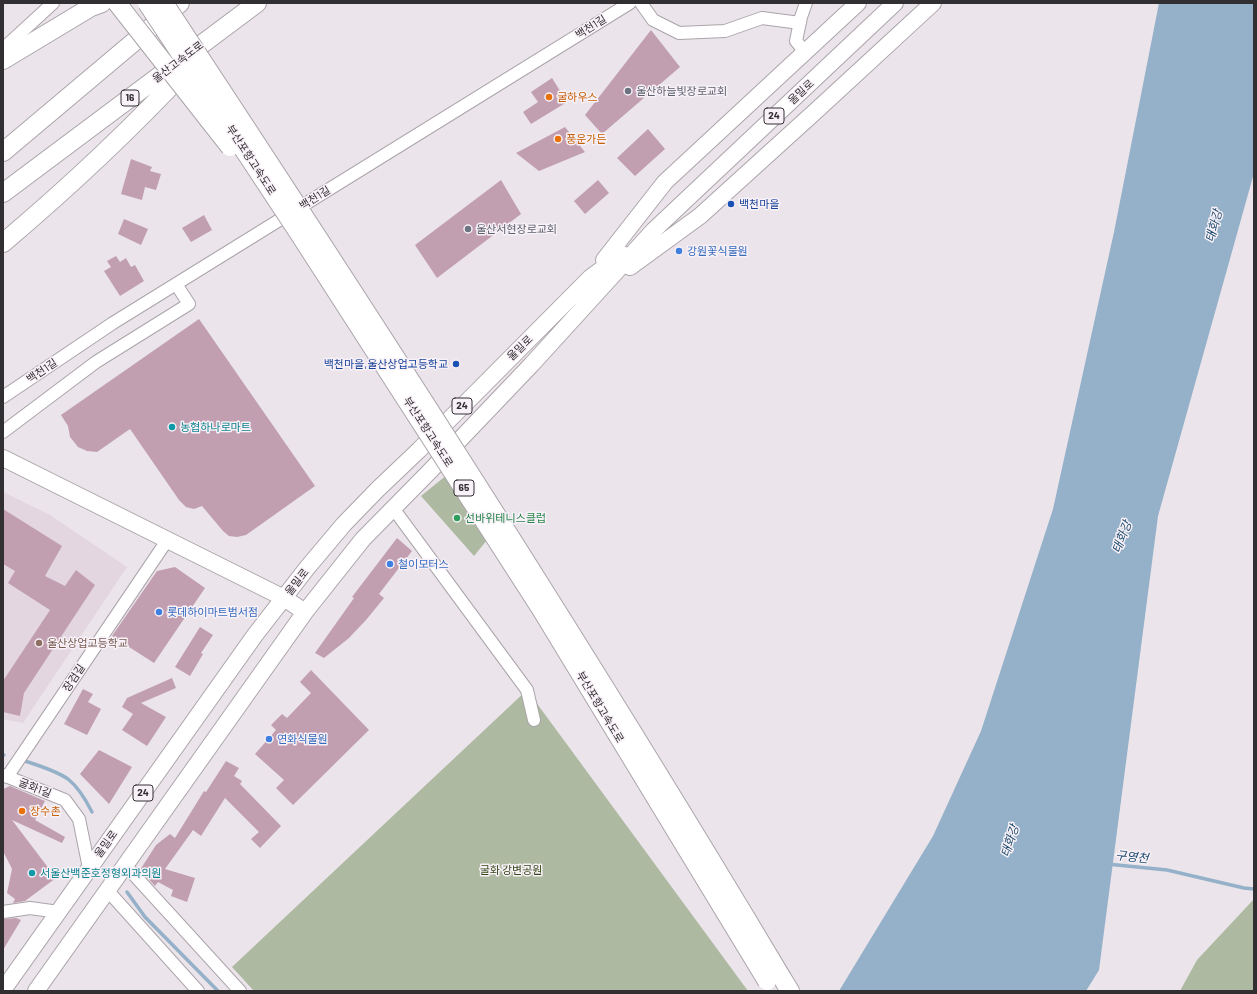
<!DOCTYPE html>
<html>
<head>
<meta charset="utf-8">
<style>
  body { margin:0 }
  #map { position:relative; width:1257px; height:994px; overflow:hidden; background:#ebe4ea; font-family:Barlow,sans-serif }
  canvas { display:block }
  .frame { position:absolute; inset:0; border:4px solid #322f32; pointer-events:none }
</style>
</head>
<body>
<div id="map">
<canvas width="1257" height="994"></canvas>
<div class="frame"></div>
</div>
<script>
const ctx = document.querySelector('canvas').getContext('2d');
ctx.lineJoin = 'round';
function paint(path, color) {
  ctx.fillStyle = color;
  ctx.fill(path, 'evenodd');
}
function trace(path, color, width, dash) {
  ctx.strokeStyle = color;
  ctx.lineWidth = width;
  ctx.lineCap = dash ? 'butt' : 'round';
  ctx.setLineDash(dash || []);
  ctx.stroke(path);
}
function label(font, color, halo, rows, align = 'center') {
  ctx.font = font + ' Barlow,"Noto Sans KR",sans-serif';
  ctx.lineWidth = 3;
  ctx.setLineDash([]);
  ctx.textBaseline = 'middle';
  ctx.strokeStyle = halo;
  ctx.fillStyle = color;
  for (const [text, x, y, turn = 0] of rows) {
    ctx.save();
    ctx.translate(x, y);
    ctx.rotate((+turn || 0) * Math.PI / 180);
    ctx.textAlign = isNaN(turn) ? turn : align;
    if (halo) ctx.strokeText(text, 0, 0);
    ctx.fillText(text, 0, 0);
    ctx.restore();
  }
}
const built = new Path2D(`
  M3,492L50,515L127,567L23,723L3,719Z`);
const green = new Path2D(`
  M448,474L487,540L474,556L421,496Z
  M527,690L748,991H254L232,967Z
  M1254,899V991H1180L1197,960Z`);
const water = new Path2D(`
  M1159,3H1254V173L1158,516L1099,970L1086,991H839L933,836L981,731L1053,509L1114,232Z`);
const stream = new Path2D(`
  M3,755H4
  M22,760C37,765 55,770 68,779C78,787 86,800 92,812
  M1107,864L1167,870L1244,888L1254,889
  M127,892L145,917L218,991`);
const building = new Path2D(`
  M651,30L680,67L602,134L585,115Z
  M552,78L567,102L531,124L523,112L538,102L531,92Z
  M565,127L585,152L539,171L516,153Z
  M648,129L665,149L635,176L617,158Z
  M131,159L152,167L150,171L161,174L156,190L145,187L142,200L121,194Z
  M501,180L521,214L437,278L415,245Z
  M598,180L609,193L585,214L574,201Z
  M204,215L212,230L191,242L182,228Z
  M124,219L148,229L141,245L118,234Z
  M116,256L120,262L126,258L131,267L135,265L144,281L120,296L104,271L111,267L107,261Z
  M199,319L315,486L246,535L237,537L229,536L223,531L202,506L194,509L186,507L179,500L130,429L97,452L87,451L78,447L70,437L68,426L61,415Z
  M3,509L62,546L45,576L65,586L76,570L95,585L24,693L20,716L3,712V681L50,610L8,583L15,571L3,564Z
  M397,538L412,551L379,594L384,598L366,620L349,638L324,658L315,653L354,598L352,597Z
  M175,567L205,588L154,663L112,636L157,571Z
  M200,627L213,635L201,653L203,654L190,676L175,667Z
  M311,670L369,730L293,805L276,788L284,780L255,754L276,730L271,725L282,714L287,718L311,693L300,682Z
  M172,678L176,688L141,703L166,717L147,746L122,730L133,714L122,707L127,698Z
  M83,689L93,694L88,702L101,709L87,735L64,724Z
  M99,750L132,767L109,804L80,774Z
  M226,761L239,768L234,776L242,781L240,784L281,826L260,848L251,839L259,832L225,798L201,836L193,830L165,869L195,878L187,902L171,896L173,890L158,882L155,886L140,870L156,845L170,834L175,838L204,791L206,792Z
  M10,786L45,801L35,820L65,837L62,843L12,820L56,878L25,901L13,903L15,899L7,893L12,869L3,851V789Z
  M16,918L21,920L3,950V919Z`);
const minor = new Path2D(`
  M641,3L653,20L679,33L725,31L762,18L800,23
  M3,49L53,3
  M805,52L796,41L801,17L806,3
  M3,397L113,323L630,3
  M3,432L96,362L189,304L176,284
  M393,508L527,690L534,720
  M3,775L65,800L79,819L89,868
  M7,777L168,539
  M126,866L240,991
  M108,891L198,991
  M3,912L30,908L59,912`);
const major = new Path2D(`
  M604,260L665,182L858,3
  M630,267L700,216L818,109L933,3
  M3,458L284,598L305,612
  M3,990L255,635L307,568L344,524L378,489L419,450L590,278L622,254
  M36,991L305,612L363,539L430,471L532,364L654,230L895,3`);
const highway = new Path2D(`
  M3,60L91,7L102,3
  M3,152L180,3
  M3,193L257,3
  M3,243C67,189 129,131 187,69
  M782,978L790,991`);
const highwayBridge = new Path2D(`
  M117,3L230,147
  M147,3L300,235L541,609L767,981
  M164,3C376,324 585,648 782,978`);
const markers = [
  [628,91,4,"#6b7280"],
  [549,97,4,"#e8710a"],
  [558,139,4,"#e8710a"],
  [731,204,4,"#1a4fb4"],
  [468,229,4,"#6b7280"],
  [679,251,4,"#3f7fe0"],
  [456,364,4,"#1a4fb4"],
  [172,427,4,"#0f9aa8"],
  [457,518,4,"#2e9e5b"],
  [390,564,4,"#3f7fe0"],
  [159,612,4,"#3f7fe0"],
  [39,643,4,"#8d6e63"],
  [269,739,4,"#3f7fe0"],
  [22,811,4,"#e8710a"],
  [32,873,4,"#0f9aa8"]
];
const shields = [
  [130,98,18],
  [774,116,20],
  [462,406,20],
  [464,488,20],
  [143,793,20]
];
const shieldNames = [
  ["16",130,98],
  ["24",774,116],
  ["24",462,406],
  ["65",464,488],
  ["24",143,793]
];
const streetNames = [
  ["백천1길",591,27,-32],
  ["울산고속도로",178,62,-37],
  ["울밀로",801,92,-43],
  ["부산포항고속도로",251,160,57],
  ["백천1길",315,198,-32],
  ["울밀로",520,348,-45],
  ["백천1길",42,371,-34],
  ["부산포항고속도로",428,432,57],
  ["울밀로",297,582,-52],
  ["장검길",74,678,-56],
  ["부산포항고속도로",600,707,59],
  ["굴화1길",35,788,21],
  ["울밀로",106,844,-54]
];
const worshipNames = [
  ["울산하늘빛장로교회",636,91],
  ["울산서현장로교회",476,229]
];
const foodNames = [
  ["굴하우스",557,97],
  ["풍운가든",566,139],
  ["장수촌",30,811]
];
const transitNames = [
  ["백천마을",739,204],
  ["백천마을,울산상업고등학교",448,364,"right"]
];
const shopNames = [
  ["강원꽃식물원",687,251],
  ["철이모터스",398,564],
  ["롯데하이마트범서점",167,612],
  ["연화식물원",277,739]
];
const cultureNames = [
  ["농협하나로마트",180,427],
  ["서울산백준호정형외과의원",40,873]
];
const leisureNames = [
  ["선바위테니스클럽",465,518]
];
const educationNames = [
  ["울산상업고등학교",47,643]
];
const parkNames = [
  ["굴화 강변공원",511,870]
];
const waterNames = [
  ["태화강",1214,226,-75],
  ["태화강",1122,537,-69],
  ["태화강",1010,841,-72],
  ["구영천",1132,857,6]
];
paint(built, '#e3d6e1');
paint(green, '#adb9a1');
paint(water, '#94b1c9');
trace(stream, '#94b1c9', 3.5);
paint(building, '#c19fb1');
trace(minor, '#aba4aa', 14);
trace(major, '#aba4aa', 18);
trace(highway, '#aba4aa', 20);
trace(minor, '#fff', 12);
trace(major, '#fff', 16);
trace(highway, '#fff', 18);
trace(highwayBridge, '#aba4aa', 20, []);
trace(highwayBridge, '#fff', 18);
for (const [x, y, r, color] of markers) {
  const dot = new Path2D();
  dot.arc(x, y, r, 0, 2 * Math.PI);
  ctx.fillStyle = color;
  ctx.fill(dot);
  trace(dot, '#f8f1f7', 1.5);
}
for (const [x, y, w] of shields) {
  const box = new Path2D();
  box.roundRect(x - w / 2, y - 8, w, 16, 3);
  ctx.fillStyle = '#f8f1f7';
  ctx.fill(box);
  trace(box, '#322f32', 1);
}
label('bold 10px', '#322f32', null, shieldNames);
label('11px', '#322f32', '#f8f1f7', streetNames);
label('11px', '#5b616d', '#f8f1f7', worshipNames, 'left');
label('11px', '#c56008', '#f8f1f7', foodNames, 'left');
label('11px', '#164399', '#f8f1f7', transitNames, 'left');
label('11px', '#366cbe', '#f8f1f7', shopNames, 'left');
label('11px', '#0d838f', '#f8f1f7', cultureNames, 'left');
label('11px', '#27864d', '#f8f1f7', leisureNames, 'left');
label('11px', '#785e54', '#f8f1f7', educationNames, 'left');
label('11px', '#334717', '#f8f1f7', parkNames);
label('italic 12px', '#1c4b6e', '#f8f1f7', waterNames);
</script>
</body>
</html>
